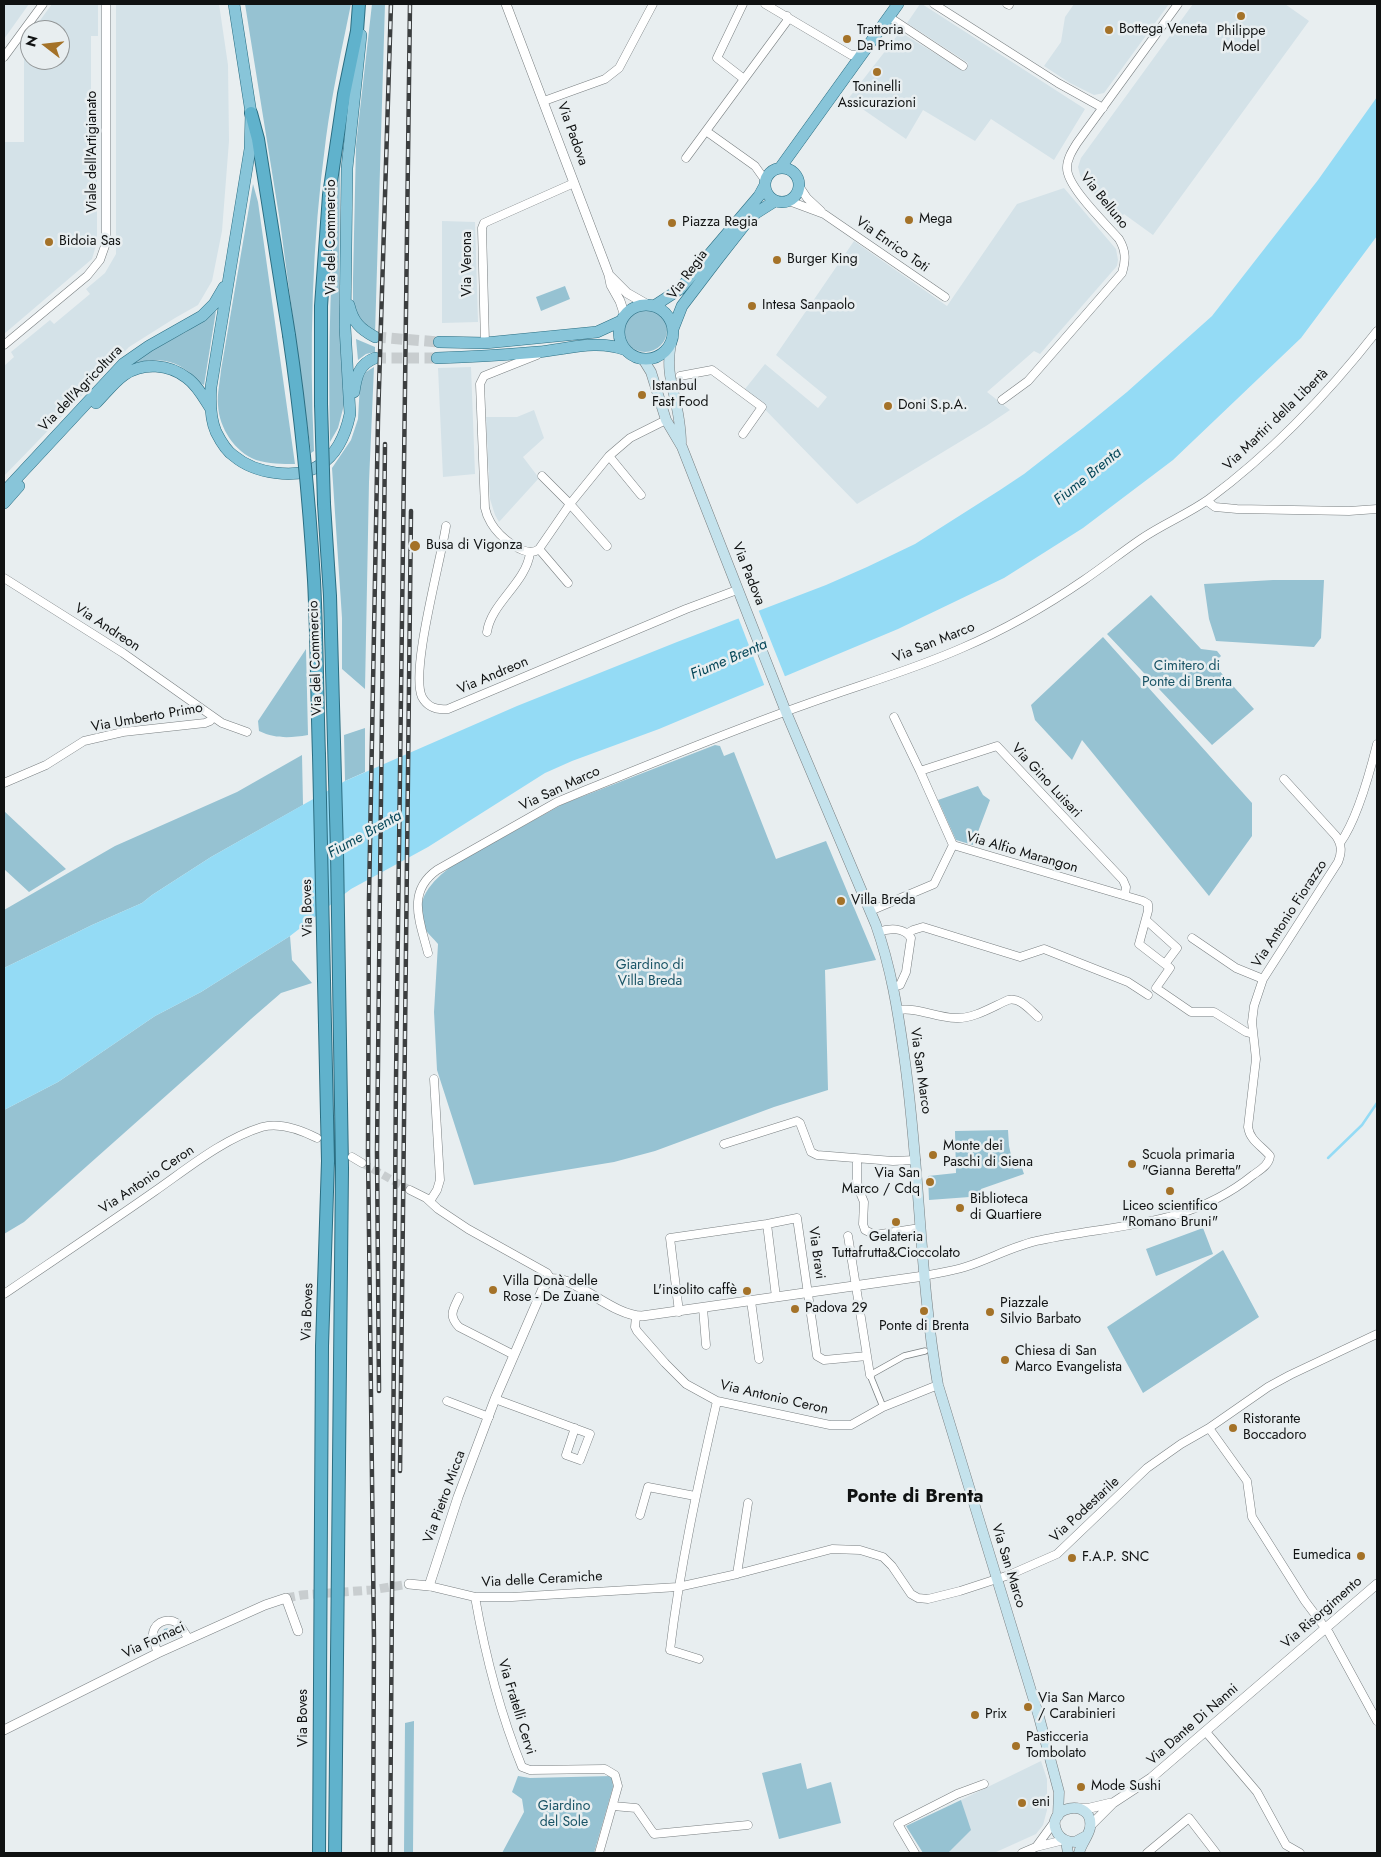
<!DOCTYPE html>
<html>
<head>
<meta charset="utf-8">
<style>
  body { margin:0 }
  #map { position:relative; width:1381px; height:1857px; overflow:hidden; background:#e8eef0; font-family:Jost,sans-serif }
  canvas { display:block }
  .frame { position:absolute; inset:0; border:5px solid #101212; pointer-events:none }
  .north { position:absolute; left:20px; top:20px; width:50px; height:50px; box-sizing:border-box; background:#e8eef0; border:1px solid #929697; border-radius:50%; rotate:286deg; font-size:14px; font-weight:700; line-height:20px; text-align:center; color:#101212 }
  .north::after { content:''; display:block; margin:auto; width:18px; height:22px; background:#a47228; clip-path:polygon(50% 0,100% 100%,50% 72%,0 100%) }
</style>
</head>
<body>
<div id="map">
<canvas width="1381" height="1857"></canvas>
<div class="frame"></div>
<div class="north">N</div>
</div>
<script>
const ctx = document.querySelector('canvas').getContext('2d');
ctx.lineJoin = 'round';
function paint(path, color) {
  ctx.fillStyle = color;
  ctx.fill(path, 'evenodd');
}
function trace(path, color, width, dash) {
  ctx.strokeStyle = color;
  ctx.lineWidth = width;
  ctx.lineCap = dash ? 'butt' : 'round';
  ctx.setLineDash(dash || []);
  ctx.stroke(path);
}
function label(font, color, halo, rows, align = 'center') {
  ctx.font = font + ' Jost,sans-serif';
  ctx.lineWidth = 5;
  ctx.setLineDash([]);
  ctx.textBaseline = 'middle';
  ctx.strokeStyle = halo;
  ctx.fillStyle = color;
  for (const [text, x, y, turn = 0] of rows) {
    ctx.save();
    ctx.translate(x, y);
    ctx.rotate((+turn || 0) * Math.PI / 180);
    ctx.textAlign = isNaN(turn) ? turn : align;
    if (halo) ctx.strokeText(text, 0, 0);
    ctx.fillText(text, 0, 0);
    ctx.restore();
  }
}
const built = new Path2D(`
  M4,4H29L4,39Z
  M52,4H98V36H91V104L97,105V242L92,259L4,334V142H24V43L30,34V60H60V30H33Z
  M116,4H219L228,65L229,141L222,231L212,281L198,305L175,318L129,347L4,476V366L14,357L11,352L50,320L54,324L90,294L86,289L105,273L116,254Z
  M920,4H922L1085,109L1054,160L991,119L975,141L923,110L906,139L848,99L900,32L964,71L968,63L907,23Z
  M1074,4H1169L1104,93L1094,95L1070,83L1044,66L1061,42L1065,17Z
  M1193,4H1285L1309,21L1153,235L1124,214L1119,221L1084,182L1080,175L1078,167L1081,158Z
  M1064,188L1116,249L1118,260L1117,266L1040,354L1034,351L987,392L1010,410L986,426L857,504L745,389L765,364L818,408L827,397L776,355L854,241L947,306L1017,204Z
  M442,221L475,222L478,322L442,323Z
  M471,367L475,474L443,477L438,368Z
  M534,410L544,438L523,457L539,478L499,522L495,515L490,499L486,417H517Z
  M1041,1761L1047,1779V1810L1043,1825L1036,1834L994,1853H948L970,1830L961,1800Z`);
const green = new Path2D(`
  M245,4H351C342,48 332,93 326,138C312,242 309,346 314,451L311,453L280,222Z
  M372,4H385L375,334L360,322L353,305V279L356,145Z
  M340,164L339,304L344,377V405L338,428L330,442C328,349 330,256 340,164Z
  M253,184L258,202L295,464C282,464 269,464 256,460C235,452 219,428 218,405C217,394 220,382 221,370Z
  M565,286L570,299L541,311L536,297Z
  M623 330a22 22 0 1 1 44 0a22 22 0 1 1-44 0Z
  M216,311L204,385C197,382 193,374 186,370C168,357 149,359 130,365L136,359L186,332Z
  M356,339L375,347V352L366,354L358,360Z
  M374,367L369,482L365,689L342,669V618L332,468L351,440L358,419L360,383L366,372Z
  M1273,580H1324L1321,638L1314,647L1216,641L1209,619L1204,584Z
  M1151,595L1201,649L1217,651L1221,656L1214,663L1215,666L1254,709L1212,745L1107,634Z
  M1103,637L1252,803V836L1209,896L1082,740L1072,760L1035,720L1031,705Z
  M306,649L308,735C290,738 276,739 259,731L258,721Z
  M365,728V772L345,781L344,735Z
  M715,745L720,746L724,756L734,752L776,859L826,841L876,960L825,970L828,1090L774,1107L655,1151L614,1162L474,1185L437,1070L434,1012L438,944C434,939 428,934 425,929C412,900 432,881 453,865L563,804Z
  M302,755L303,805L211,857L152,895L142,903L92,925L4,968V910L115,846L237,792Z
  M978,786L983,795L990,800L973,845L956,840L938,800Z
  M4,811L66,869L29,892L4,869Z
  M290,936L292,960L312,983L281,993L251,1019L204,1062L24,1222L4,1234V1110L58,1082L155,1016L201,992Z
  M1008,1130L1009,1146L1014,1169L1022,1168L1024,1174L981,1189L983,1196L929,1200L928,1176L956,1173L955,1131Z
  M1203,1228L1213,1254L1156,1276L1146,1249Z
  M1223,1250L1259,1317L1143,1393L1107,1327Z
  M168,1628L175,1631L177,1637L163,1642L162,1633L164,1629Z
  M414,1721L413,1853H404L405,1723Z
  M801,1763L807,1789L831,1782L841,1823L779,1839L762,1773Z
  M518,1776L530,1778L612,1776L613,1787L594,1853H502L524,1812L522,1799L512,1792Z
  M961,1800L971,1830L948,1853H923L906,1826Z`);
const water = new Path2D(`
  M1377,97V236L1301,338L1173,460L1083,528L1004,578L898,629L659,729L572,761L545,773L428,847L351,889L290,936L201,992L155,1016L58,1082L4,1110V968L92,925L142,903L152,895L211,857L345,781L517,706L677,642L826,585L867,567L915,544L1000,490L1024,474L1083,428L1127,392L1212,316L1318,180Z`);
const pier = new Path2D(`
  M758,609L786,679L765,687L738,617Z`);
const stream = new Path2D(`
  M1328,1158L1362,1125L1377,1103`);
const minorTunnel = new Path2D(`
  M362,1163L410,1190`);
const tertiaryTunnel = new Path2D(`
  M286,1598L302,1595L371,1590L409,1584`);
const primaryTunnel = new Path2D(`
  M375,337L439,342
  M375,358H437`);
const pedestrian = new Path2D(`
  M883,1407L870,1375L904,1356L925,1351`);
const minor = new Path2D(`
  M743,4L717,58L744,79
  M765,4L851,55H861
  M934,4L1058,83L1103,108
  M1007,4L1009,5
  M889,17L963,66
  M4,57L43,4
  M544,101L605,79L619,68L653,4
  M706,131L755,166L765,180
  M686,158L787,21V16
  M799,186L807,198L821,211
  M789,201L824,214L945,297
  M485,343L482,228L484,223L574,183
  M4,345L87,276L100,260L106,243V4
  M537,355L484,376L480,384L485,508C486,513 488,518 491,523C498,535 525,560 539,549L570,504L609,456L630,438L666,420
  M680,376L712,370L762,407L743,434
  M1002,400L1028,381L1122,273C1126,260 1126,251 1119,239C1106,224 1067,187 1067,168C1067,159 1072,151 1077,143L1178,4
  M609,456L641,495
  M542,476L570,504L607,546
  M1207,501L1215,507L1237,509L1349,511L1377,509
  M446,526C441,560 410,671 422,697C428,708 437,710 448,709L686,609L737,590
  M539,549L568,583
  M4,578L123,653L222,723L247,732
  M487,632C491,603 526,583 530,553
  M894,717L920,771
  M4,783L46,765L84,741L123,732L205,723L210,721L213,717
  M1340,843C1357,820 1370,772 1377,744
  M953,845L920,771L997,746L1123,880L1126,887L1125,895
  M870,911L934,884L953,845L1143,901L1148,904V911L1139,944L1170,968L1156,988L1191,1012H1214L1246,1032L1253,1034
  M1146,920L1177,948L1165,964
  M878,932C889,928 904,927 911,938L906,972L900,985L893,987
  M908,933L913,930L923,927L1020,957L1044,949L1128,982L1148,995
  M1192,938L1236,968L1263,979
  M428,953C420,922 406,892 437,870L557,802L586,790C658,761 730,731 804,705C856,686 910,671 962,648C1004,630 1046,606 1084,580C1103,567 1122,552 1141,539C1163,524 1188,514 1209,499C1271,453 1330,391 1377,331
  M898,1010C918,1007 936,1018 956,1018C973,1019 992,1007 1008,1000C1020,997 1029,1009 1038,1017
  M724,1144L797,1121L800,1123L811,1152L817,1155L893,1161L916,1160
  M352,1157L362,1163
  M857,1159V1185L864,1202L863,1224L865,1230L875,1235L920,1228
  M410,1190L426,1198L438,1209L468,1229L547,1273L551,1279
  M430,1201L437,1190L440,1180L434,1079
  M767,1224L797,1218L817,1356L824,1360L867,1356
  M848,1236L870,1375
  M924,1276C938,1273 952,1271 965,1267C991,1259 1014,1245 1041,1240C1117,1224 1189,1227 1253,1175C1260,1170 1269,1165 1270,1156C1262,1146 1250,1141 1248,1127L1256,1059L1252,1022L1254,1006L1263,979L1338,862C1342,852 1342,845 1336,836L1284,779
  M4,1294C54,1260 105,1226 155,1191C188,1168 223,1139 262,1127C280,1122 301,1130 317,1138
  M459,1297C453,1310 448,1315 459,1327L514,1355
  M751,1301L759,1359
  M703,1308L706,1345
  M679,1312L670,1238L767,1224L776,1297
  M636,1316L635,1327L637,1331L665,1363L686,1384L717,1401L830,1425H851L883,1407L938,1385
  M495,1399L590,1434L580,1460L566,1455L575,1428
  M447,1401L489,1417
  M1209,1428L1247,1481L1252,1517L1305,1601L1329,1633L1377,1721
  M640,1515L648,1487L695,1496
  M737,1574L748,1503
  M429,1586L475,1597H512L678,1587L737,1574L832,1549L860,1550L883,1557L892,1566L911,1594L918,1598L928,1599L960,1591L1009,1575L1057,1554L1147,1468L1181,1444L1209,1428L1268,1387L1290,1375L1377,1334
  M475,1597C485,1654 500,1713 522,1767L530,1770L605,1769L615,1775L618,1786L599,1853
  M158,1653C156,1648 154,1643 153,1638C151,1624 166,1616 177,1623C182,1627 185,1634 189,1639
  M699,1659L670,1650C680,1566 698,1484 717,1401
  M1206,1732L1257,1792L1286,1845L1300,1853
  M613,1806L636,1808L654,1834L748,1825
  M1036,1847L1055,1821
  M915,1853L898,1824L957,1794L984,1784
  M1022,1853L1036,1847L1064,1840
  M1147,1853L1189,1818L1216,1853`);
const tertiary = new Path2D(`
  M506,4L609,275L611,285L620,301L625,316
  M609,275L627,293L648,305
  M409,1584L429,1586L458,1497L495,1399L544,1286L551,1279C576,1276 612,1316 642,1316L924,1276
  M4,1730L158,1653L265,1605L286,1598L298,1631
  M1078,1808H1090L1111,1803
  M1090,1826L1113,1803L1151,1778L1377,1584`);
const secondary = new Path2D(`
  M671,343C665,375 675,390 679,420C680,427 681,435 681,443
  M643,359L651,372L666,420L682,447L786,712L876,925C891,968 898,1011 904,1055C920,1165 919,1276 938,1385L1039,1717L1059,1792L1058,1816
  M1066,1841L1068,1853
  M1079,1853C1081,1844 1088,1837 1090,1828C1095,1796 1041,1806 1058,1834C1062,1840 1068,1842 1075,1842L1086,1836`);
const primary = new Path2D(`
  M234,4L251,113L250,149L211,387C210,401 210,418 216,432C220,440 226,451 234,456C254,473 297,481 320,465C337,454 346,433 350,414L345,327L347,168L361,35
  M780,168L898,4
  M765 185a17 17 0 1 1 34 0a17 17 0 1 1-34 0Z
  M619 332a27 27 0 1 1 54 0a27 27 0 1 1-54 0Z
  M349,305C353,322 360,329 375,337
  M654,306L680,289L759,196L765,185
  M673,329L682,306L717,260L746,223L756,213L775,201
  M439,342L485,343L597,332L621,321
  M437,358C471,357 504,355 538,352C568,349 597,339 626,350
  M354,392C356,377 359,364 375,358
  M96,403C105,394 114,382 124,375C143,362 169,364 187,378C197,385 204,398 211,409
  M4,492L123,364L149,346L202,316L214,304L224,287
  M4,503L19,486`);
const trunk = new Path2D(`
  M251,113L258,139L289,335
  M321,404V306L329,195L344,94L357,31L359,4
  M324,504L330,596L337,852L342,1168L335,1853
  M319,1853L322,1346L328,1161L319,755`);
const rail = new Path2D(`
  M379,1391L377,1151L385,444
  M400,1471L411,511
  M373,1853L374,1641L368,1152L369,898L378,419L391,4
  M390,1853L396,1079L410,4`);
const trunkBridge = new Path2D(`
  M289,335C301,416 309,498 314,580C317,638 317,697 319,755
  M321,404L324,504`);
const markers = [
  [1241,16,5,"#a47228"],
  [1109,30,5,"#a47228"],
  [847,39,5,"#a47228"],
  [877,72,5,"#a47228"],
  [909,220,5,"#a47228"],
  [672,223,5,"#a47228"],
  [49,242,5,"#a47228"],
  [777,260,5,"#a47228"],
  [752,306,5,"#a47228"],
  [642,395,5,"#a47228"],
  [888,406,5,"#a47228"],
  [415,546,6,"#a47228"],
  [841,901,5,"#a47228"],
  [933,1155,5,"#a47228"],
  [1132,1164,5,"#a47228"],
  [930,1182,5,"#a47228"],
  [1170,1191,5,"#a47228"],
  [960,1208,5,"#a47228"],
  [896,1222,5,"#a47228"],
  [493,1290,5,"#a47228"],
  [747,1291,5,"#a47228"],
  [795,1309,5,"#a47228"],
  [924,1311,5,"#a47228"],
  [990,1312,5,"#a47228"],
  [1005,1360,5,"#a47228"],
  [1233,1428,5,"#a47228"],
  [1361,1556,5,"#a47228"],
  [1072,1558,5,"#a47228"],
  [1028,1707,5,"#a47228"],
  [975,1715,5,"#a47228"],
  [1016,1746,5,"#a47228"],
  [1081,1787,5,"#a47228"],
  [1022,1803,5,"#a47228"]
];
const poiNames = [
  ["Bottega Veneta",1119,30],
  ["Trattoria",857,31],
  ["Da Primo",857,47],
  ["Philippe",1241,32,"center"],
  ["Model",1241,48,"center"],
  ["Toninelli",877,88,"center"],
  ["Assicurazioni",877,104,"center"],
  ["Mega",919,220],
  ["Piazza Regia",682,223],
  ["Bidoia Sas",59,242],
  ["Burger King",787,260],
  ["Intesa Sanpaolo",762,306],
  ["Istanbul",652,387],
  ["Fast Food",652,403],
  ["Doni S.p.A.",898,406],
  ["Busa di Vigonza",426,546],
  ["Villa Breda",851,901],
  ["Monte dei",943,1147],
  ["Paschi di Siena",943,1163],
  ["Scuola primaria",1142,1156],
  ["\"Gianna Beretta\"",1142,1172],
  ["Via San",920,1174,"right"],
  ["Marco / Cdq",920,1190,"right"],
  ["Biblioteca",970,1200],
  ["di Quartiere",970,1216],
  ["Liceo scientifico",1170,1207,"center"],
  ["\"Romano Bruni\"",1170,1223,"center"],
  ["Gelateria",896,1238,"center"],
  ["Tuttafrutta&Cioccolato",896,1254,"center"],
  ["Villa Donà delle",503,1282],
  ["Rose - De Zuane",503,1298],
  ["L'insolito caffè",737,1291,"right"],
  ["Piazzale",1000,1304],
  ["Silvio Barbato",1000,1320],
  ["Padova 29",805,1309],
  ["Ponte di Brenta",924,1327,"center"],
  ["Chiesa di San",1015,1352],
  ["Marco Evangelista",1015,1368],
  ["Ristorante",1243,1420],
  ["Boccadoro",1243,1436],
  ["Eumedica",1351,1556,"right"],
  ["F.A.P. SNC",1082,1558],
  ["Via San Marco",1038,1699],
  ["/ Carabinieri",1038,1715],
  ["Prix",985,1715],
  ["Pasticceria",1026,1738],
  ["Tombolato",1026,1754],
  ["Mode Sushi",1091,1787],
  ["eni",1032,1803]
];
const streetNames = [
  ["Via Padova",572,134,70],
  ["Viale dell'Artigianato",93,152,-90],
  ["Via Belluno",1104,201,51],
  ["Via del Commercio",332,237,-90],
  ["Via Enrico Toti",892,245,35],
  ["Via Verona",468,264,-90],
  ["Via Regia",688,275,-54],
  ["Via dell'Agricoltura",81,389,-46],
  ["Via Martiri della Libertà",1276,420,-44],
  ["Via Padova",748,574,68],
  ["Via Andreon",107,628,33],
  ["Via San Marco",934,643,-22],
  ["Via del Commercio",316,658,-92],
  ["Via Andreon",493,676,-23],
  ["Via Umberto Primo",147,718,-10],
  ["Via Gino Luisari",1046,781,47],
  ["Via San Marco",560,789,-25],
  ["Via Alfio Marangon",1022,853,16],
  ["Via Boves",308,908,-91],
  ["Via Antonio Fiorazzo",1290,914,-57],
  ["Via San Marco",920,1071,82],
  ["Via Antonio Ceron",147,1180,-34],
  ["Via Bravi",816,1253,82],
  ["Via Boves",308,1312,-88],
  ["Via Antonio Ceron",774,1398,13],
  ["Via Pietro Micca",445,1497,-70],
  ["Via Podestarile",1085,1510,-43],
  ["Via San Marco",1008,1566,73],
  ["Via delle Ceramiche",542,1580,-3],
  ["Via Risorgimento",1322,1613,-41],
  ["Via Fornaci",154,1641,-25],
  ["Via Fratelli Cervi",516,1707,73],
  ["Via Boves",304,1718,-90],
  ["Via Dante Di Nanni",1193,1725,-41]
];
const parkNames = [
  ["Cimitero di",1187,667],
  ["Ponte di Brenta",1187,683],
  ["Giardino di",650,966],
  ["Villa Breda",650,982],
  ["Giardino",564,1807],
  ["del Sole",564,1823]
];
const waterNames = [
  ["Fiume Brenta",1088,477,-39],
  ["Fiume Brenta",729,660,-23],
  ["Fiume Brenta",365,835,-29]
];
const districtNames = [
  ["Ponte di Brenta",915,1497]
];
paint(built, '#d4e2e8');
paint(green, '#96c2d2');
paint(water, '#94dbf5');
paint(pier, '#e8eef0');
trace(stream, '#94dbf5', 2.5);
trace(minorTunnel, '#c8cdcf', 8, [8, 4]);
trace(tertiaryTunnel, '#c8cdcf', 9, [9, 4.5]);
trace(primaryTunnel, '#c8cdcf', 11, [11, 5.5]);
trace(pedestrian, '#797f81', 7);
trace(minor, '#797f81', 9);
trace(tertiary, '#797f81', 10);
trace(secondary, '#797f81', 11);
trace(primary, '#2b6e82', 12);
trace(trunk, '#2b6e82', 14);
trace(pedestrian, '#fff', 5.5);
trace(minor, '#fff', 8);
trace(tertiary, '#fff', 9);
trace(secondary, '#c4e2ec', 10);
trace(primary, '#88c5d9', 11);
trace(trunk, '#60b2cc', 12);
trace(rail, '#3b3e3f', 4.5);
trace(rail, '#e8eef0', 2.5, [8]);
trace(trunkBridge, '#2b6e82', 14, []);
trace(trunkBridge, '#60b2cc', 12);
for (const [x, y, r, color] of markers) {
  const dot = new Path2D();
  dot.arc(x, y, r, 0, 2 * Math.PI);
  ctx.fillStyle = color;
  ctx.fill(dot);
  trace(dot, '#e8eef0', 2);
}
label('14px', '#101212', '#e8eef0', poiNames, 'left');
label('14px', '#101212', '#e8eef0', streetNames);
label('14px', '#185365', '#e8eef0', parkNames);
label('italic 15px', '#064759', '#e8eef0', waterNames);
label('bold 19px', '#101212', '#e8eef0', districtNames);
</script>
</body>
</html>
